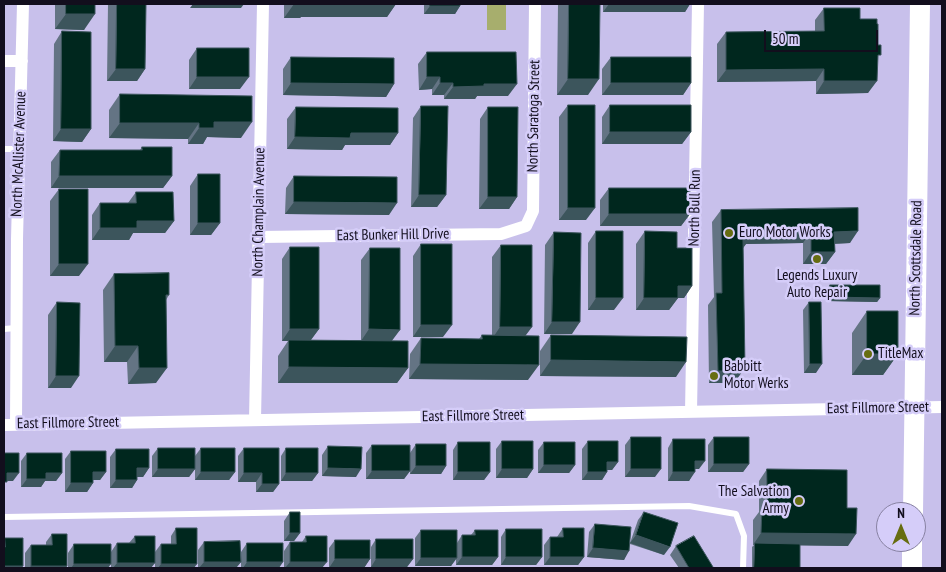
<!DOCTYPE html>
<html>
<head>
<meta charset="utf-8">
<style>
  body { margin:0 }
  #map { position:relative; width:946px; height:572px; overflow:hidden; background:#c8c0eb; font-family:"PT Sans Narrow",sans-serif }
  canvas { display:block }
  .frame { position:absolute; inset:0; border:5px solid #120e1d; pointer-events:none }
  .north { position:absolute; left:876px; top:502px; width:50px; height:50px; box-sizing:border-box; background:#d5cdf9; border:1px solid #8781a1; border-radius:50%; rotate:0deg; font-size:14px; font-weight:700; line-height:20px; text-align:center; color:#120e1d }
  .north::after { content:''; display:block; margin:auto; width:18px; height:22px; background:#676d11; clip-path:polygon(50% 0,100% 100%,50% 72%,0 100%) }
  .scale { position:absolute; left:764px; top:30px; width:114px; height:22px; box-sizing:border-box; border:2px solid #120e1d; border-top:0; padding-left:6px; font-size:15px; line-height:18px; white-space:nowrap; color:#120e1d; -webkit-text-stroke:4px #d5cdf9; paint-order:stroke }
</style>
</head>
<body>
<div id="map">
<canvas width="946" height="572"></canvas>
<div class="frame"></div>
<div class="north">N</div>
<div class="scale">50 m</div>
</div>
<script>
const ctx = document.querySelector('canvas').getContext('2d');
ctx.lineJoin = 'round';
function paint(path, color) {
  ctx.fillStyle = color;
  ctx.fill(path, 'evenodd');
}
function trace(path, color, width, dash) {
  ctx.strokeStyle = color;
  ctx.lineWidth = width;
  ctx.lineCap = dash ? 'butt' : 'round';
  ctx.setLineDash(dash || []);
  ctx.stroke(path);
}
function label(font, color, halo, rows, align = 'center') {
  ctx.font = font + ' "PT Sans Narrow",sans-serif';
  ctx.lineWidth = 5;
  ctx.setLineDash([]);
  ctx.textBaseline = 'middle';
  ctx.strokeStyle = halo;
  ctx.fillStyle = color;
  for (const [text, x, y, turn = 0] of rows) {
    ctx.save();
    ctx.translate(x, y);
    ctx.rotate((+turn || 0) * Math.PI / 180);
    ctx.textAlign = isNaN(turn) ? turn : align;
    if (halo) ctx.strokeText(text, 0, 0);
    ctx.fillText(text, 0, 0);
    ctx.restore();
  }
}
const green = new Path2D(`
  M487,4H506V30H487Z`);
const lane = new Path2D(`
  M4,149H19
  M4,329L16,328
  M4,517L689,506L736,514L744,536L743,568`);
const street = new Path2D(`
  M4,61H22
  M259,237L501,234L526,226L533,211L535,4
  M691,412L698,4
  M255,420L263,4
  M16,424L17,239L23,4
  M4,425L942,407`);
const primary = new Path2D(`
  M913,512L920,4
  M912,568V542`);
const wall = new Path2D(`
  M55,4H95L84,30L55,29Z
  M108,4H146L145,69L137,81H107Z
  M284,4H396L387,17H301L300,18H284Z
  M424,4H460V6L455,14H424Z
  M558,4H600L588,95H557Z
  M603,4H690L685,12H603Z
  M824,8L860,19L878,59L868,93L816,94V81L717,82V44L726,32L815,31V20Z
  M62,31L91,129L82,142L53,141L54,44Z
  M197,48L240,89H189V60Z
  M427,52L508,96H477L475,99H444V95H432V89L419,90L418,64Z
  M291,57L394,84L386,97L283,95V69Z
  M611,57L691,83L683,95H602V69Z
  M120,94L241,138L207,137L203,144H188V139L109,138V110Z
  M568,105L586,220H559V117Z
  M610,105L691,132L682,144H602V117Z
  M421,106L446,195L437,207H411L413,118Z
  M296,107L398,133L390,145H345L342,150L287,149V119Z
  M488,107L517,197L509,209H479L480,119Z
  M142,147L172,176L163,188H51V162L60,150H140Z
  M198,174L220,223L211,235H190V186Z
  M294,176L389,215L285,214L286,188Z
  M609,188L690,214L681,226H600V200Z
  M59,189L79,276H50V201Z
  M136,192L174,221L165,233H133L129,240H92V215L100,203H128Z
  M858,208L850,243L835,244V252L826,264H803V243L746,244L743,248L745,368L736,380H735L733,383H709L708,305L714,297L712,222L721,210Z
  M596,231L614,310H588V243Z
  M645,231L677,248L692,286L684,298H678L669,310H636V244Z
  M554,232L572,334H544L545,245Z
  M421,244L443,337H413V256Z
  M501,245L525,336L528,380L409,379L410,354L421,338L479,339L482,335H492V257Z
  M290,247L319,329L311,340H361V260L370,248L392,341L408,368L397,383H278V356L288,341H282V259Z
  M114,274L169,295L166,300L156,383L128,384L127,362H104L103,290Z
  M830,285L880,298L877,302L827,301V289Z
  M57,302L71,388H48V315Z
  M809,302L816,373H804L803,310Z
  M867,311L898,354L883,375H852V333Z
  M551,335L676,377L540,376V351Z
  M631,437L655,477H625V445Z
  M714,437L749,464L743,472H708V445Z
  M673,439L699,469H695L689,481H668V448Z
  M502,441L533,469L527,478H496V449Z
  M588,441L618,462L612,470H607V472L602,480H582V449Z
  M458,442L490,472L484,480H453V450Z
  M544,442L575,465L569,473H538V450Z
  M416,444L446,466L441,474H410V453Z
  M372,445L410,471L404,479H366V453Z
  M328,446L356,477L322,476V455Z
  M158,448L195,469L189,477H152V456Z
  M201,448L235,472L229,480H195V456Z
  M244,448L279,484L273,492H256V482H238V456Z
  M286,448L318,473L312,481H281V456Z
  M116,449L149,468L143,477H137V480L132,488H110V457Z
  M71,451L106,472L100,480H93V483L87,492H65V459Z
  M27,453L62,473L56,481H45L41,487H21V461Z
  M767,469L847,508L848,546L800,545V568H752V547L754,545H753V520L759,512V481Z
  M290,512L300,533L294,541H284V521Z
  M644,512L664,555L630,544L624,560L587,557L589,532L595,524L630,543L638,520Z
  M176,528L194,568H155V552L161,544H171V536Z
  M563,528L584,557L578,565H544V545L550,537H557Z
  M506,529L542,557L536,565H501V537Z
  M421,530L457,543L462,535H471L475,530L498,557L492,565H456V558L451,566H415V538Z
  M52,534L66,568H25V553L31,545H46V542Z
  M135,536L151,568H111V552L117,543H129Z
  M306,536L322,568H284V551L290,542H302Z
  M376,539L413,559L407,567H371V547Z
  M335,540L370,559L364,568H329V548Z
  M204,542L241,562L236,568H198V550Z
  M247,543L279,568H241V552Z
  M74,544L108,568H68V553Z
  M676,546L713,567L712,568H679L670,555Z`);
const shadedWall = new Path2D(`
  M193,4H244L241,8H190Z
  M294,4H396L387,17H301L300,18H284Z
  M609,4H690L685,12H603Z
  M430,6H460L455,14H424Z
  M66,14H95L84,30L55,29Z
  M116,69H145L137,81H107Z
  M824,69L816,81L717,82L726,70Z
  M197,77H249L240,89H189Z
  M427,77H440L432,89L419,90Z
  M568,79H599L588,95H557Z
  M824,81H877L868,93L816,94Z
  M291,83L394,84L386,97L283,95Z
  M440,83H453L444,95H432Z
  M611,83H691L683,95H602Z
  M484,84H517L508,96H477L475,99H444L453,87Z
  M214,122H252L241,138L207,137L203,144H188L199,128Z
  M120,123H199L188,139L109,138Z
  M61,129H91L82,142L53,141Z
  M610,132H691L682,144H602Z
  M351,133H398L390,145H345L342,150L287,149L295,137Z
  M59,176H172L163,188H51Z
  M419,195H446L437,207H411Z
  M488,197H517L509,209H479Z
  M294,202L397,203L389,215L285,214Z
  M568,208H595L586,220H559Z
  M609,214H690L681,226H600Z
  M137,221H174L165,233H133L129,240H92L100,228Z
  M198,223H220L211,235H190Z
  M811,231L803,243L746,244L740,252V244L748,232Z
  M858,231L850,243L826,244L834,232Z
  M811,252H835L826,264H803Z
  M59,264H88L79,276H50Z
  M678,286H692L684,298H669Z
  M830,297L880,298L877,302L827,301Z
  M596,298H623L614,310H588Z
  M644,298H678L669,310H636Z
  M552,322H580L572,334H544Z
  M421,325H452L443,337H413Z
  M500,327H532L523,339H492Z
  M290,329H319L310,341L289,340L288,341H282Z
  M369,329L400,330L391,342L361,341Z
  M115,346H138L127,362H104Z
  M867,354H898L883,375H852Z
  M551,360L686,362L676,377L540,376Z
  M420,364L539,365L528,380L409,379Z
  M810,364H822L816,373H804Z
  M289,367L408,368L397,383H278Z
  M139,368H167L156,383L128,384Z
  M741,368H745L736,380H735L733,383H709L718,371Z
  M56,376H79L71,388H48Z
  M695,461H705L699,469H689Z
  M607,462H618L612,470H602Z
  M714,464H749L743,472H708Z
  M544,465H575L569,473H538Z
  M416,466H446L441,474H410Z
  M137,468H149L143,477H132Z
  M328,468L361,469L356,477L322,476Z
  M158,469H195L189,477H152Z
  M502,469H533L527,478H496Z
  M631,469H661L655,477H625Z
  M372,471H410L404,479H366Z
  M93,472H106L100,480H87Z
  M201,472H235L229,480H195Z
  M458,472H490L484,480H453Z
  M588,472H607L602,480H582Z
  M673,472H695L689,481H668Z
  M7,473H19L13,481H4Z
  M46,473H62L56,481H45L41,487H21L27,479Z
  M244,473H262L256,482H238Z
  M286,473H318L312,481H281Z
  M116,480H137L132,488H110Z
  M71,483H93L87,492H65Z
  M262,484H279L273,492H256Z
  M290,533H300L294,541H284Z
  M761,533L856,534L848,546L755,545V543L753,545Z
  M636,535L670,547L664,555L630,543Z
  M593,548L629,551L624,560L587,557Z
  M462,557H498L492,565H456Z
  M506,557H542L536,565H501Z
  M550,557H584L578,565H544Z
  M421,558H457L451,566H415Z
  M335,559H370L364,568H329Z
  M376,559H413L407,567H371Z
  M204,562H241L236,568H199Z
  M247,562H283L279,568H243Z
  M290,562H327L322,568H285Z
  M117,563H155L151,568H113Z
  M74,564H111L108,568H71Z
  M161,564H197L194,568H158Z
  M4,566H23L22,568H4Z
  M31,566H67L66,568H29Z`);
const building = new Path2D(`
  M66,4H95V14H66Z
  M117,4H146L145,69H116Z
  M430,4H460V6H430Z
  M569,4H600L599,79H568Z
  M824,8H860V19H877V24H878V45H881V55H878L877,81H824V69L726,70V32L824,31Z
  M62,31L91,32V129H61Z
  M197,48H249V77H197Z
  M427,52H516L517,84H484V86L453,87V83H440V77H427Z
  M291,57L394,58V84L291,83Z
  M611,57H691V83H611Z
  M120,94L252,96V122H214V128H199V123H120Z
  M568,105H595V208H568Z
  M610,105H691V132H610Z
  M421,106H448L446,195H419Z
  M296,107L398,108V133H351L350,138L295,137Z
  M488,107H518L517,197H488Z
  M142,147H172V176H59L60,150H142Z
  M198,174H220V223H198Z
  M294,176L397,177V203L294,202Z
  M609,188H690V214H609Z
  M59,189H88V264H59Z
  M136,192H173L174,221H137V228H100V203H136Z
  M858,208V231L834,232L835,252H811V231L748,232V240H743L745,368H741V371H718L716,293H722L721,210Z
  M596,231H623V298H596Z
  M645,231L677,232V248H692V286H678V298H644Z
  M554,232L581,233L580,322H552Z
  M421,244H452V325H421Z
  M501,245H532V327H500Z
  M290,247H319V329H290Z
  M370,248H400V330L369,329Z
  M169,273V295H166L167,368H139L138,346H115L114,274Z
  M830,285H880V298L830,297Z
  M57,302L80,303L79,376H56Z
  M809,302H821L822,364H810Z
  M867,311H898V354H867Z
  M482,335L539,336V365L420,364L421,338L482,339Z
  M551,335L687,337L686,362L551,360Z
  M289,340L408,341V368L289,367Z
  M631,437H661V469H631Z
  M714,437H749V464H714Z
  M673,439H705V461H695V472H673Z
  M502,441H533V469H502Z
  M588,441H618V462H607V472H588Z
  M458,442H490V472H458Z
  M544,442H575V465H544Z
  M416,444H446V466H416Z
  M372,445H410V471H372Z
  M328,446L362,447L361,469L328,468Z
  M158,448H195V469H158Z
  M201,448H235V472H201Z
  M244,448H279V484H262V473H244Z
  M286,448H318V473H286Z
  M116,449H149V468H137V480H116Z
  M71,451H106V472H93V483H71Z
  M4,453H19V473H7V482H4Z
  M27,453H62V473H46V479H27Z
  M767,469L847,470V508H857L856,534L761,533L762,508H767Z
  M290,512H300V533H290Z
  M644,512L678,523L670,547L636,535Z
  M595,524L631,527L629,551L593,548Z
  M176,528H197V564H161V544H176Z
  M563,528H584V557H550V537H563Z
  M506,529H542V557H506Z
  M421,530H457V558H421Z
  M475,530H498V557H462V535H475Z
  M52,534H67V566H31V545H52Z
  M135,536H155V563H117V543H135Z
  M306,536H327V562H290V542H306Z
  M694,536L713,567L711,568H689L676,546Z
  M5,538H23V566H4V547H5Z
  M376,539H413V559H376Z
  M335,540H370V559H335Z
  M240,541L241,562H204V542Z
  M247,543H283V562H247Z
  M755,543L800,544V568H754Z
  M74,544H111V564H74Z`);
const markers = [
  [729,233,5,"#676d11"],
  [817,259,5,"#676d11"],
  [868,354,5,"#676d11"],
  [714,376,5,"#676d11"],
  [799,501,5,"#676d11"]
];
const streetNames = [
  ["North Saratoga Street",534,116,-89],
  ["North McAllister Avenue",19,154,-88],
  ["North Bull Run",695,208,-89],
  ["North Champlain Avenue",259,212,-89],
  ["East Bunker Hill Drive",393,235,-1],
  ["North Scottsdale Road",916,258,-89],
  ["East Fillmore Street",878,408,-1],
  ["East Fillmore Street",473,416,-1],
  ["East Fillmore Street",68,423,-1]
];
const poiNames = [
  ["Euro Motor Works",739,233],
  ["Legends Luxury",817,276,"center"],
  ["Auto Repair",817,293,"center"],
  ["TitleMax",878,354],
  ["Babbitt",724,367],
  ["Motor Werks",724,384],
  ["The Salvation",789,492,"right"],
  ["Army",789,509,"right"]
];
paint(green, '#a7ae6d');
trace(lane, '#fff', 6);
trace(street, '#fff', 12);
trace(primary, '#fff', 20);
paint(wall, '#647484');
paint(shadedWall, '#3c555c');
paint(building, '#00271e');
trace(building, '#3c555c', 1);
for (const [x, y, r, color] of markers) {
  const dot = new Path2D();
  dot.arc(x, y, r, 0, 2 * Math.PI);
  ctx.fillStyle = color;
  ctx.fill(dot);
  trace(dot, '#d5cdf9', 2);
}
label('15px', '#120e1d', '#d5cdf9', streetNames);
label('15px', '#120e1d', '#d5cdf9', poiNames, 'left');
</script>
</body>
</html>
